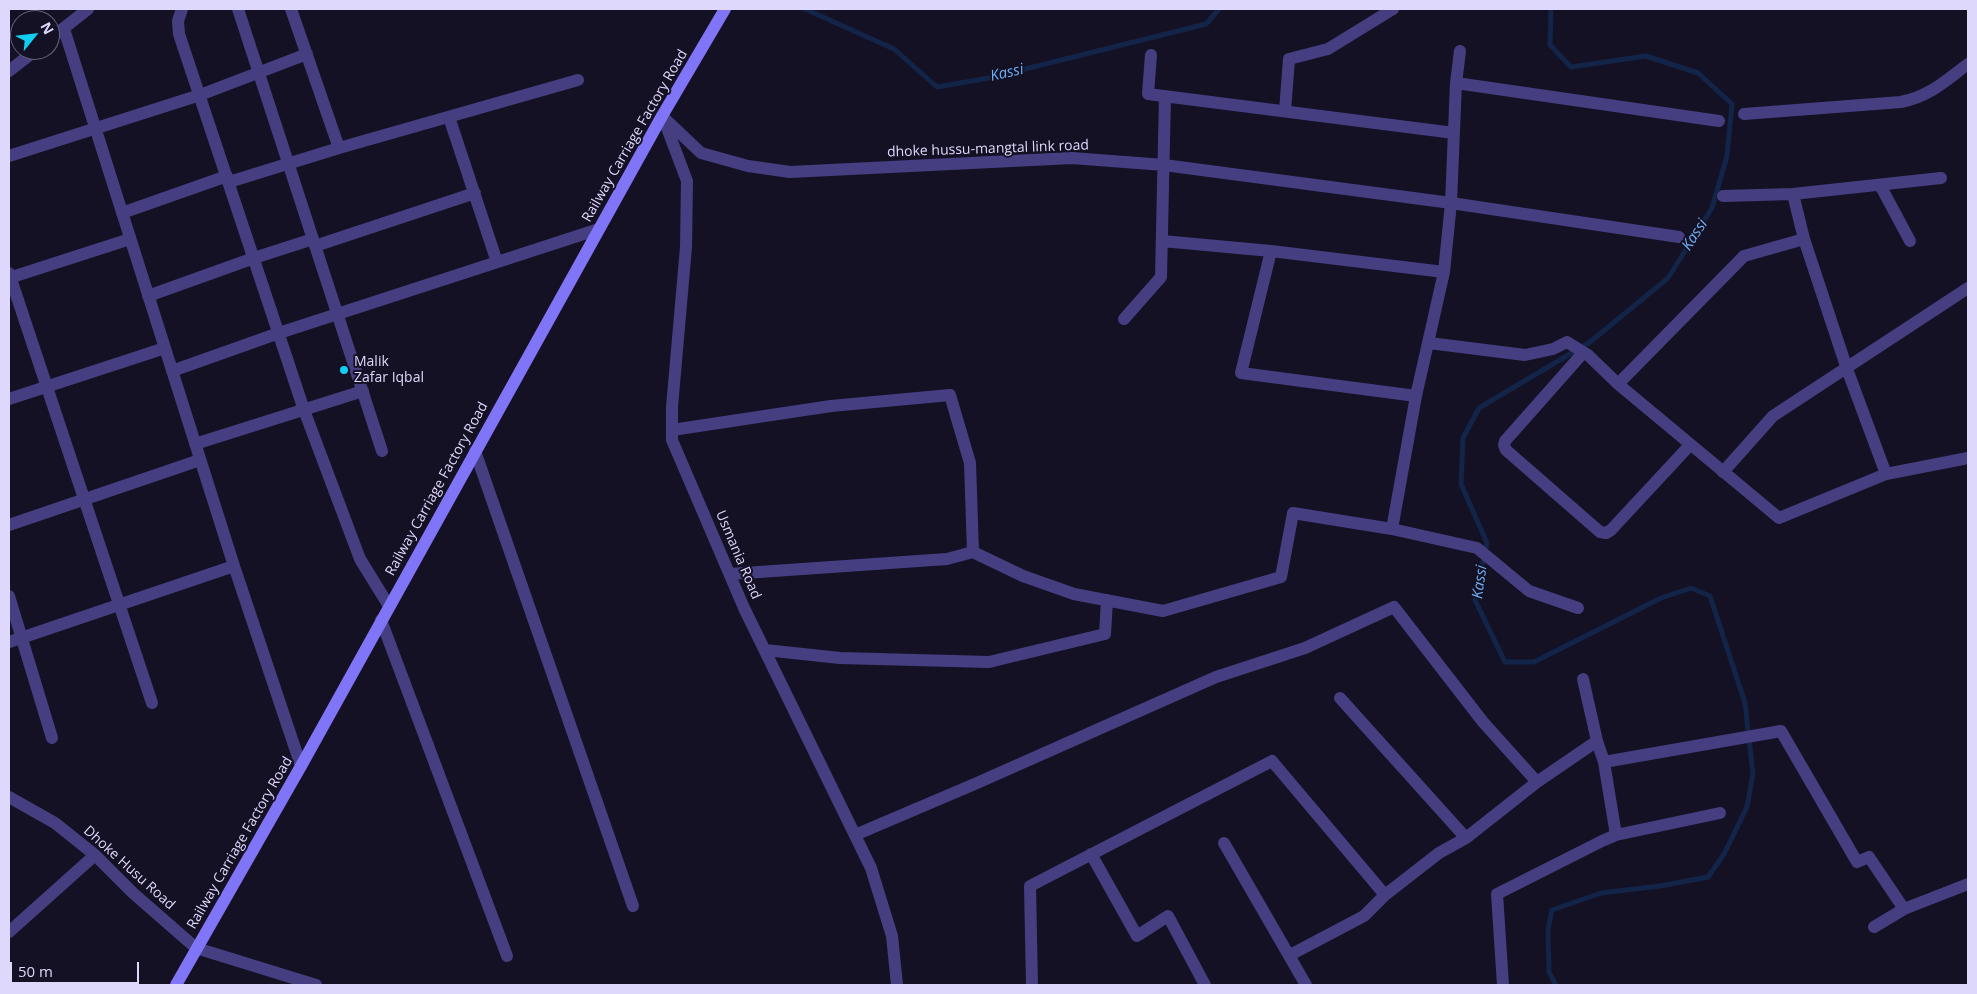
<!DOCTYPE html>
<html>
<head>
<meta charset="utf-8">
<style>
  body { margin:0 }
  #map { position:relative; width:1977px; height:994px; overflow:hidden; background:#151125; font-family:"Open Sans",sans-serif }
  canvas { display:block }
  .frame { position:absolute; inset:0; border:10px solid #ded8fc; pointer-events:none }
  .north { position:absolute; left:10px; top:10px; width:50px; height:50px; box-sizing:border-box; background:#151125; border:1px solid #65617b; border-radius:50%; rotate:61deg; font-size:14px; font-weight:700; line-height:20px; text-align:center; color:#ded8fc }
  .north::after { content:''; display:block; margin:auto; width:18px; height:22px; background:#11cdef; clip-path:polygon(50% 0,100% 100%,50% 72%,0 100%) }
  .scale { position:absolute; left:10px; top:962px; width:129px; height:22px; box-sizing:border-box; border:2px solid #ded8fc; border-top:0; padding-left:6px; font-size:15px; line-height:18px; white-space:nowrap; color:#ded8fc; -webkit-text-stroke:4px #151125; paint-order:stroke }
</style>
</head>
<body>
<div id="map">
<canvas width="1977" height="994"></canvas>
<div class="frame"></div>
<div class="north">N</div>
<div class="scale">50 m</div>
</div>
<script>
const ctx = document.querySelector('canvas').getContext('2d');
ctx.lineJoin = 'round';
function trace(path, color, width, dash) {
  ctx.strokeStyle = color;
  ctx.lineWidth = width;
  ctx.lineCap = dash ? 'butt' : 'round';
  ctx.setLineDash(dash || []);
  ctx.stroke(path);
}
function label(font, color, halo, rows, align = 'center') {
  ctx.font = font + ' "Open Sans",sans-serif';
  ctx.lineWidth = 4;
  ctx.setLineDash([]);
  ctx.textBaseline = 'middle';
  ctx.strokeStyle = halo;
  ctx.fillStyle = color;
  for (const [text, x, y, turn = 0] of rows) {
    ctx.save();
    ctx.translate(x, y);
    ctx.rotate((+turn || 0) * Math.PI / 180);
    ctx.textAlign = isNaN(turn) ? turn : align;
    if (halo) ctx.strokeText(text, 0, 0);
    ctx.fillText(text, 0, 0);
    ctx.restore();
  }
}
const stream = new Path2D(`
  M805,9L894,49L937,87L989,78L1206,24L1219,9
  M1551,9L1550,45L1571,67L1646,56L1698,73L1732,104L1727,156L1712,208L1668,278L1590,342L1479,408L1463,438L1461,484L1487,543L1475,600L1505,662H1534L1661,598L1691,588L1710,596L1745,703L1753,774L1747,807L1724,854L1708,877L1660,886L1601,893L1552,910L1548,930L1549,972L1556,985`);
const street = new Path2D(`
  M182,9L178,21L179,34L304,410L360,559L389,606
  M238,9L382,451
  M291,9L339,148
  M64,29L234,566L301,766
  M50,39L88,9
  M1151,55L1148,94L1454,133
  M9,71L36,50
  M1456,83L1460,51
  M1285,111L1289,59L1328,49L1393,9
  M1744,114L1901,102C1930,96 1945,81 1968,64
  M662,116L701,153L748,166L790,172L1072,158L1164,165L1451,203L1679,237
  M449,117L497,262
  M664,120L687,181L686,247L672,407V440L744,608L871,868L892,936L897,985
  M9,156L200,95L307,54
  M229,182L339,148L578,80
  M1880,185L1910,241
  M1793,194L1804,239
  M1723,196L1793,194L1941,178
  M122,213L227,176
  M1162,241L1271,251
  M315,246L475,193
  M1444,272L1271,251L1241,373L1416,396L1444,272L1451,203L1456,83L1719,121
  M9,273L152,703
  M9,278L130,239
  M148,296L254,258L313,239
  M1124,319L1161,277L1165,96
  M1429,343L1525,355L1553,349L1567,342L1588,355L1618,384L1779,518L1886,474L1968,458
  M1583,353L1505,441L1504,445L1506,450L1600,532L1606,533L1611,530L1690,445
  M172,371L279,333L599,229
  M1618,384L1744,256L1804,239L1847,369L1886,474
  M9,399L165,348
  M672,430L831,406L950,395L970,463L973,552L947,559L730,574
  M195,444L363,391
  M475,451L633,906
  M1723,472L1773,416L1968,288
  M9,525L200,460
  M1392,529L1416,396
  M973,552L1023,576L1074,594L1163,611L1281,577L1293,513L1392,529L1477,548L1529,591L1578,608
  M9,596L52,738
  M381,620L507,956
  M9,642L234,566
  M765,650L840,658L989,662L1105,634L1107,600
  M1583,679L1597,741L1604,762L1616,835
  M1340,698L1466,838
  M1604,762L1781,731L1857,862L1869,857L1904,909
  M9,797L55,823L95,855L133,893L196,948L316,985
  M855,835L977,783L1216,677L1305,648L1394,607L1483,722L1537,782
  M1224,843L1306,985
  M1091,854L1137,936L1168,916L1205,985
  M1874,927L1904,909L1968,884
  M9,932L95,855
  M1290,955L1364,916L1385,895L1439,853L1466,838L1537,782L1597,741
  M1032,985L1030,886L1272,761L1385,895
  M1503,985L1497,894L1602,841L1616,835L1720,813`);
const secondary = new Path2D(`
  M176,985L301,766L662,116L725,9`);
const markers = [
  [344,370,5,"#11cdef"]
];
const streetNames = [
  ["Railway Carriage Factory Road",635,136,-60],
  ["dhoke hussu-mangtal link road",988,149,-2],
  ["Railway Carriage Factory Road",437,489,-61],
  ["Usmania Road",738,555,67],
  ["Railway Carriage Factory Road",240,843,-60],
  ["Dhoke Husu Road",129,868,42]
];
const poiNames = [
  ["Malik",354,362],
  ["Zafar Iqbal",354,378]
];
const waterNames = [
  ["Kassi",1007,73,-13],
  ["Kassi",1695,235,-57],
  ["Kassi",1480,582,-82]
];
trace(stream, '#122448', 5);
trace(street, '#453f81', 12);
trace(secondary, '#7f75f6', 12);
for (const [x, y, r, color] of markers) {
  const dot = new Path2D();
  dot.arc(x, y, r, 0, 2 * Math.PI);
  ctx.fillStyle = color;
  ctx.fill(dot);
  trace(dot, '#151125', 2);
}
label('14px', '#ded8fc', '#151125', streetNames);
label('14px', '#ded8fc', '#151125', poiNames, 'left');
label('italic 15px', '#6daff5', '#151125', waterNames);
</script>
</body>
</html>
